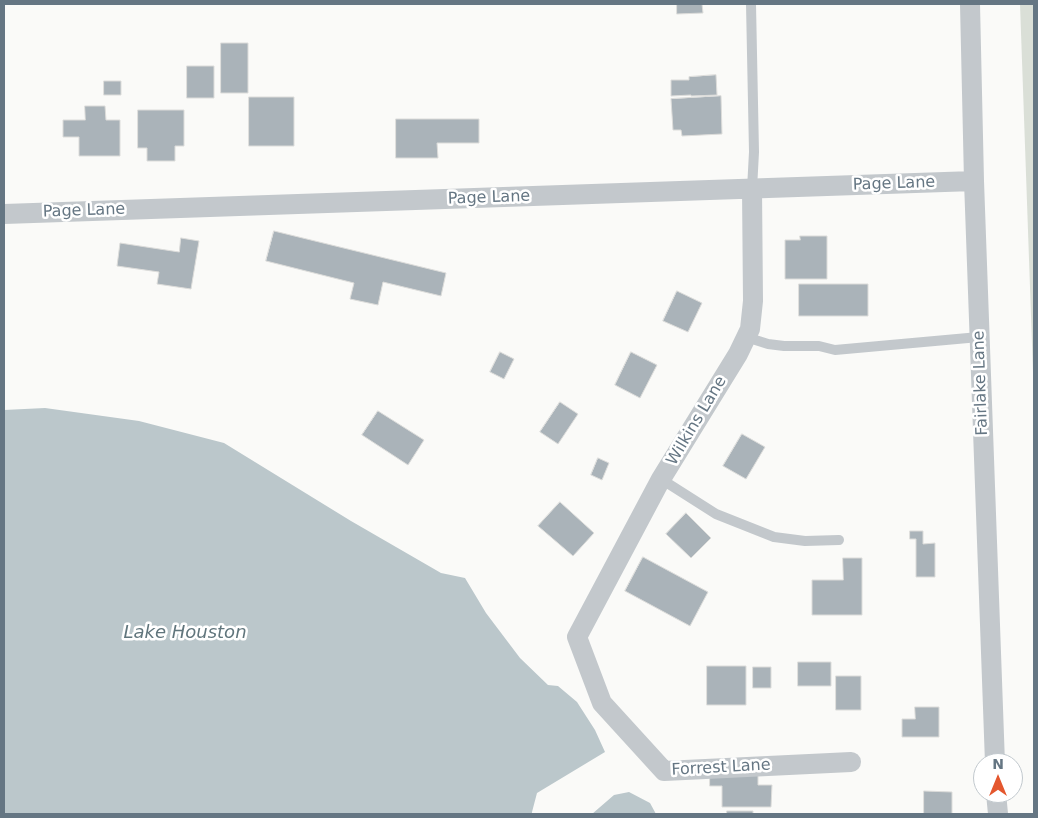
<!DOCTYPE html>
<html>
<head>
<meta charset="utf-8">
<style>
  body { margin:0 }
  #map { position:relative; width:1038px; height:818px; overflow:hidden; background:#fafaf8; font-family:"DejaVu Sans",sans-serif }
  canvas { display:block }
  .frame { position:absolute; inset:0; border:5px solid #657683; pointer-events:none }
  .north { position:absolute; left:973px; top:753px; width:50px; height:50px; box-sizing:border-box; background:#fff; border:1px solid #c1c8cd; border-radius:50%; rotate:0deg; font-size:14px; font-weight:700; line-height:20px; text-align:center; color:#657683 }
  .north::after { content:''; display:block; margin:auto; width:18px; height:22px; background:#e4572e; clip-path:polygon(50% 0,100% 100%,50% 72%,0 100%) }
</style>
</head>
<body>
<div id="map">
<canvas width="1038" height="818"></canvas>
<div class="frame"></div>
<div class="north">N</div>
</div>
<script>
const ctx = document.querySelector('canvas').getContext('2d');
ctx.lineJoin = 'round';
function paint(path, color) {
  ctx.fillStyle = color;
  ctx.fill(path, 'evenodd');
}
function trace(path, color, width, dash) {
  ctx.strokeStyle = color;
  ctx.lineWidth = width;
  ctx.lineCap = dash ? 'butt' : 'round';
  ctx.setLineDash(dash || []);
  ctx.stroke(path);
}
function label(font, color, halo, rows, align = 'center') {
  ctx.font = font + ' "DejaVu Sans",sans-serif';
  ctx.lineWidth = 5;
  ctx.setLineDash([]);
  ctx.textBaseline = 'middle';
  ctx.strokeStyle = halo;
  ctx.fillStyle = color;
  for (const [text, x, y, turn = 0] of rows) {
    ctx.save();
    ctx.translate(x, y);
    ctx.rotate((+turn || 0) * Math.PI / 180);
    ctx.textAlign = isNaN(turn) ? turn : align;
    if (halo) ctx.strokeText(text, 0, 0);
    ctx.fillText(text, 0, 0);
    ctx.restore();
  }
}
const green = new Path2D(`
  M1020,4H1034V401Z`);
const water = new Path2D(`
  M45,408L139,421L224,443L351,521L441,573L465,578L486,613L520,658L548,685L558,686L577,702L595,730L605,752L537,793L532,812V814H4V410Z
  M629,792L650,803L656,814H592L614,795Z`);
const building = new Path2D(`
  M677,4H702L703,13L677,14Z
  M221,43H248V93H221Z
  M187,66H214V98H187Z
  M716,75L717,95L691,96V95L671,96V80H689V77Z
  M104,81H121V95H104Z
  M721,96L722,134L682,136L681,130H673L671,99Z
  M249,97H294V146H249Z
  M85,106H105L106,120H120V156H79V137H63V120H85Z
  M138,110H184V146H175V161H147V148H138Z
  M396,119H479V143H437L438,158H396Z
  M274,231L446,273L441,296L383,282L378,305L350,299L354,283L266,261Z
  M800,236H827V279H785V240H800Z
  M181,238L199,241L191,289L157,284L159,272L117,266L120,243L179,252Z
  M799,284H868V316H799Z
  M677,291L702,303L688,332L663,321Z
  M500,352L514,359L504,379L490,372Z
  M631,352L657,365L640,398L615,385Z
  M560,402L578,414L558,444L540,432Z
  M378,411L424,440L408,465L362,435Z
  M742,434L765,447L746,479L723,466Z
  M598,458L609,463L602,480L591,475Z
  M560,502L594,533L573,556L538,526Z
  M686,513L711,538L691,558L666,534Z
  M910,531H923V544L935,543V577H916V539H910Z
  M643,557L708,592L690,626L625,591Z
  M843,558H862V615H812V580H843Z
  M798,662H831V686H798Z
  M707,666H746V705H707Z
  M753,667H771V688H753Z
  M836,676H861V710H836Z
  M915,707H939V737H902V719H915Z
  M710,769L758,770V785H772L771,807H722V786H710Z
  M924,791L952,792V814H924Z
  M727,811H753V814H727Z`);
const lane = new Path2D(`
  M751,4L754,152L752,189
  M746,337L768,344L784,346H819L835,350L979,337
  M661,479L716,514L774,537L805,541L839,540`);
const street = new Path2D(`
  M970,4L974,181L995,763
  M752,189L753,301L750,329L738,354L661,479L577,637L602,703L664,771L851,762
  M4,214L974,181
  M996,793L998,814`);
const streetNames = [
  ["Page Lane",894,184,-2],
  ["Page Lane",489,198,-2],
  ["Page Lane",84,211,-2],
  ["Fairlake Lane",981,383,-92],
  ["Wilkins Lane",697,421,-59],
  ["Forrest Lane",721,768,-3]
];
const waterNames = [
  ["Lake Houston",185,633]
];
paint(green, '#dadfd7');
paint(water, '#bbc7cb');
paint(building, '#aab3b9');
trace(building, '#dcdcda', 1);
trace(lane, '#c3c8cc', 10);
trace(street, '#c3c8cc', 20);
label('16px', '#657683', '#fff', streetNames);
label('italic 18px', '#60757c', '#fff', waterNames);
</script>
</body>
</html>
